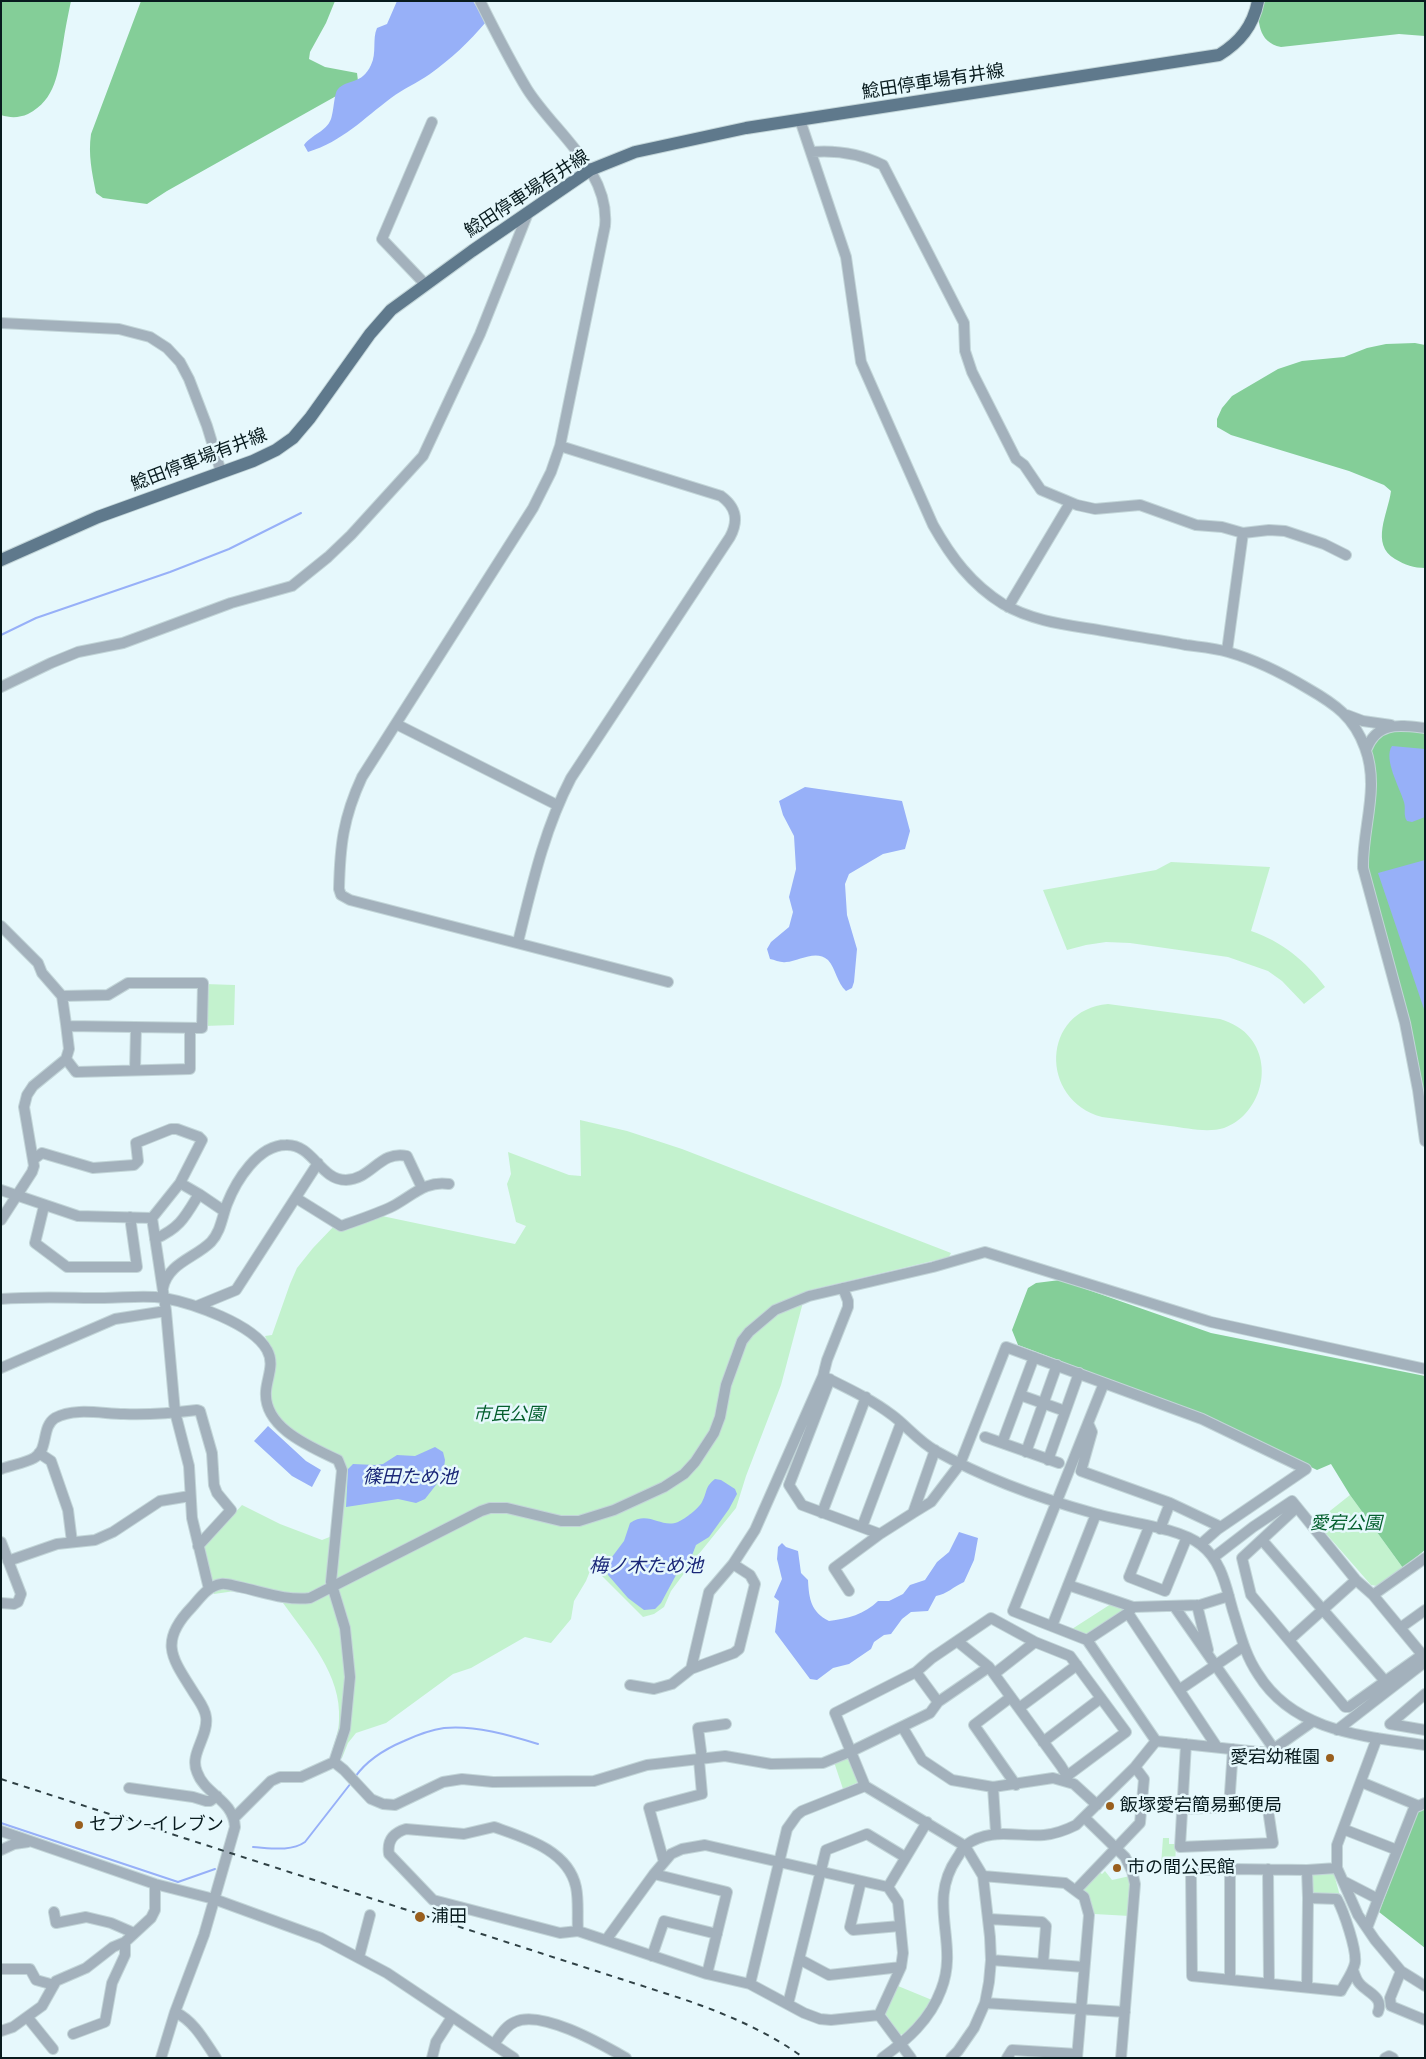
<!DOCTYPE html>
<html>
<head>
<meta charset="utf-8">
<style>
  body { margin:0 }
  #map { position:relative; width:1426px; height:2059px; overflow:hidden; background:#e6f8fc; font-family:Lora,serif }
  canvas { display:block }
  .frame { position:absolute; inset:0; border:2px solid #081b1e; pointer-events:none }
</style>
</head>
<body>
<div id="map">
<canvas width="1426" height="2059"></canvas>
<div class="frame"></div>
</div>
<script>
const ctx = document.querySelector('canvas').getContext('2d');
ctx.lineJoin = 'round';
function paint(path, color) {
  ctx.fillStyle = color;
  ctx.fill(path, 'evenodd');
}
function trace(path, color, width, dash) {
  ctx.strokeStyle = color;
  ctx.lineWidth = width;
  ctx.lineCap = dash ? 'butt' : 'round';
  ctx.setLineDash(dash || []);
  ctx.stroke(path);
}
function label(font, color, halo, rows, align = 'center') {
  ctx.font = font + ' Lora,"Noto Sans JP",serif';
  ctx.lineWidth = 5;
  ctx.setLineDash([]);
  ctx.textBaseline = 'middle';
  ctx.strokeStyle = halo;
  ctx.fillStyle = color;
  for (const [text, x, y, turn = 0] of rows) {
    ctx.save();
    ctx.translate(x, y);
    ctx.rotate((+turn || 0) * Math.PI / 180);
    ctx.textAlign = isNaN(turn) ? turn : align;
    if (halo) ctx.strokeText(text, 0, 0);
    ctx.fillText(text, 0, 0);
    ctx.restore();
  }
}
const green = new Path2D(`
  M1171,862L1270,867L1251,931C1281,941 1306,961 1325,987L1304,1004L1282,981L1268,971L1228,957L1130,943L1106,942L1086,945L1067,950L1043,890L1156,870Z
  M205,984L235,985L234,1025L204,1026Z
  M1108,1004L1220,1019C1232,1023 1243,1028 1251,1039C1274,1069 1258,1116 1224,1128C1207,1133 1187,1128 1170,1126C1147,1123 1125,1120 1102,1117C1039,1100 1041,1010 1108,1004Z
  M580,1120L627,1131L682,1149L951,1253L949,1257L806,1291L781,1385L746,1476L736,1508L694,1560L671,1591L664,1607L654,1614L643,1617L592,1566L586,1581L574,1601L571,1619L551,1643L525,1637L471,1668L453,1674L386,1723L356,1733L348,1743L342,1758L331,1754C334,1743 339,1732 339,1720C342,1675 308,1638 283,1603L235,1591L214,1594L203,1548L242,1505L280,1524L322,1540L332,1536L345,1467L344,1460L341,1457L302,1440L275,1414L269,1399L273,1353L265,1336L272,1335L290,1284L297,1268L313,1248L335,1225L382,1216L515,1244L526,1226L516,1222L507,1184L511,1174L508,1152L569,1175L581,1176Z
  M1350,1495L1403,1568L1377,1586L1371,1585L1316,1522Z
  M1114,1602L1125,1606V1610L1088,1636L1072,1629Z
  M849,1756L859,1782L843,1789L834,1762Z
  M1163,1838H1169V1844H1176L1175,1866L1161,1865Z
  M1098,1871L1102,1874L1105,1871L1112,1880L1130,1876V1916L1094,1914L1091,1902L1082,1889Z
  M1328,1872L1334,1874L1340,1896L1311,1894V1878L1313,1873Z
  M898,1986L932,2000L915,2024L904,2035L899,2034L885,2013Z`);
const forest = new Path2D(`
  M1,1H71C68,15 65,30 63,44C58,72 56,100 28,114C19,118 10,118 1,115Z
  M141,1H335L326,23L310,52L309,59L325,67L357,73L358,81L354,86L167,191L147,204L103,198L96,193C92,172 88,155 91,134Z
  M1257,1H1425V36L1399,34L1281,47C1257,42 1259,21 1257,1Z
  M1415,343L1425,345V568C1414,568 1405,565 1395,559C1370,544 1388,514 1391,491L1384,485L1349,471L1231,435L1217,427V419L1222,408L1232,396L1278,369L1302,361L1344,357L1367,348L1386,344Z
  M1392,729L1425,733V1109L1368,872L1369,752L1379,736Z
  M1060,1280L1211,1333L1425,1376V1550L1403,1568L1350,1495L1331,1464L1317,1470L1204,1415L1018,1345L1012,1330L1028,1288L1036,1283Z
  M1425,1808V1948L1379,1912L1418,1811Z`);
const water = new Path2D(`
  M397,1H473L486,22C469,42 451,59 430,74C417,83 403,89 391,98C363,119 343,141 308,152L304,145C312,134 326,132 331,119C334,111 334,93 338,89C347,79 362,85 371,65C377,53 372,39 377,28L387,24Z
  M1392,746L1425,749V817L1412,822L1407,821C1403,815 1406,809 1404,802C1400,788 1383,759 1392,746Z
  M805,787L902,801L910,831L905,849L883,854L849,874L845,884L847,915L857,949L854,982L852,988L846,991C837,983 836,969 828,960C816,949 799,961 786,962C781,963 775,960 770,959L767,949L771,942L789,927L793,912L789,897L796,869L794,836L783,815L779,801Z
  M1425,860V1012L1378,873Z
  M268,1426L306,1461L321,1470L312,1487L292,1476L254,1441Z
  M435,1447L443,1452L445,1460L443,1476L425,1499L416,1503L398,1499L346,1507L348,1469L353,1464L375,1465L383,1464L397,1455L415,1456Z
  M715,1479L721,1480L735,1489L737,1494L729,1509L709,1537L696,1545L691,1558L682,1564L661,1603L655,1609L644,1610L628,1598L608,1575L609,1561L624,1541L630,1523C649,1510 661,1529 678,1522C685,1519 699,1508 702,1502C708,1491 704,1488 715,1479Z
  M959,1532L978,1538L974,1560L964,1582C953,1587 947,1594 936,1596L928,1611L911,1612L902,1619L891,1634L884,1635L874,1642L871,1649L849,1664L833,1668L817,1680L810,1679L775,1632L779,1601L774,1597L782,1579L777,1559L778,1547L782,1543L786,1547L798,1551L801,1573L808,1580C809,1599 811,1612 829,1621C847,1619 865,1614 878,1601H889L903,1594L910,1585L925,1580L937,1562L949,1552Z`);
const stream = new Path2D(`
  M1,635L36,618L170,572L229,549L301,513
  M355,1777C367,1760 385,1749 404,1741C417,1735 430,1730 444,1728C475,1725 509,1735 538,1744
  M1,1823L178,1882L215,1869
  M253,1847C270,1848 291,1852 305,1842L351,1783`);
const minor = new Path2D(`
  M480,1C495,31 510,61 527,89C554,132 610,170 605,226L560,446L551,472L533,508L362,777C343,818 340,846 339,889L341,895L350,900L668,982
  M800,120L846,257L861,362L933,525C951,557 971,584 1003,604C1034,622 1069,625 1104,631C1132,636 1159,640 1186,645C1200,647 1214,648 1228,652C1256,660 1282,673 1307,688C1335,704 1354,717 1365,748C1380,788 1362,828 1363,868L1405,1023L1418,1090L1425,1141
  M811,152C835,150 861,154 883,165L964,323L965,351L972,372L1016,459L1024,465L1041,490L1077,505L1095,509L1140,505L1196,525L1222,527L1243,533L1269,530L1285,531L1324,544L1346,555
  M425,284L382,239L432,122
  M1,323L119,329L150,337L167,348L180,362L189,379L207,426L221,472
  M1008,607L1070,503
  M1227,651L1243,533
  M1,687L51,663L78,652L123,643L231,603L292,586L328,557L351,535L423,456L480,334L528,213
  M1347,715L1363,721L1391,725
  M396,724L557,805
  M1366,750C1377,721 1399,725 1425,728
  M1,926L38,963L42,973L62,996L66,1024L69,1049L66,1059L33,1086L27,1095L24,1107L34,1166L32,1172L1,1220
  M518,942C532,885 544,830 571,778L730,537C739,520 736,507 721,496L560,446
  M62,996L108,995L128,983H203L202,1028L67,1026
  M66,1059L76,1072L190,1069V1028
  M135,1070L136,1027
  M34,1159L42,1153L93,1168L134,1165L138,1161L136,1143L171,1129H177L199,1137L202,1140L180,1183L152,1218
  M180,1183L199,1194
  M1,1190L78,1216L152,1218L166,1311L175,1412L189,1466L192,1518L209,1589
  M296,1198L341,1226C358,1220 377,1214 393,1206C412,1196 426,1180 449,1184
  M44,1206L35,1243L67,1267H137L130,1217
  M155,1239C180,1228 185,1217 199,1194L224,1211
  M163,1288C168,1263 195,1258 211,1242C221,1231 222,1217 227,1204C236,1181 258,1145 286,1145C313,1144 320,1180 346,1180C372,1179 380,1150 407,1156L422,1188
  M1,1299C35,1296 70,1298 104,1298C123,1298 145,1295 164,1298C192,1303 253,1324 267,1350C275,1364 267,1377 266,1391C263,1428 311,1447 338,1460L342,1470L331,1582L345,1628L350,1677L345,1729L334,1762L301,1777H280L271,1781L234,1818
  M197,1306L236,1290L318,1163
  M1,1368L115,1319L166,1311
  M823,1376C847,1388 871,1399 892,1415C907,1426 918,1441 936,1451C984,1478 1039,1498 1093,1513C1122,1522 1179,1527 1201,1545C1222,1561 1226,1587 1233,1611C1240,1633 1245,1655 1258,1674C1294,1732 1363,1736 1425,1745
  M830,1379L789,1485L802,1505L880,1534L913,1513L935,1450
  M1104,1383L1013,1611L1087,1640L1156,1741L1268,1753L1312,1722
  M1020,1395L1065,1411
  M1088,1423L1092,1432L1081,1471L1170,1503L1221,1527
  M985,1437L1059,1463
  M1002,1443L1034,1357
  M1026,1452L1057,1365
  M39,1453L51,1461L68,1510L72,1542
  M1048,1460L1079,1373
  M1,1469C12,1465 25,1463 34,1458C49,1450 41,1427 55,1418C75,1407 103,1414 124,1414C148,1415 173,1413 197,1410L200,1411L212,1453L214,1485L217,1493L231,1510L198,1546
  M1297,1507L1242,1558L1251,1595L1345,1707H1349L1422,1655
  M822,1513L866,1397
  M913,1513L931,1502L960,1464L1006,1347L1202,1419L1306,1469L1218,1529L1201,1544
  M862,1527L901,1423
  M1149,1527L1129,1577L1165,1591L1187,1537
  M1160,1529L1170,1503
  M1262,1540L1385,1681
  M1,1542L21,1594L18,1602L14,1604L1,1603
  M1214,1557L1253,1527L1292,1501L1356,1580L1373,1595L1425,1658
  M8,1561L57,1544L95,1540L113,1532L160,1501L190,1496
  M1068,1585L1133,1607
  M849,1591L834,1568L880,1534
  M1373,1595L1425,1558
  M1197,1605L1208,1650
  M1174,1606L1274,1749
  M1128,1613L1217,1747
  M1052,1626L1096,1514
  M1400,1628L1425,1610
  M1087,1640L1128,1613L1133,1607L1200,1605L1229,1596
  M1289,1640L1356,1580
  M957,1641L989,1667
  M691,1669L734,1653L739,1649L755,1584L750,1575L733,1564
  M916,1672L938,1702
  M994,1674L1035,1642L1070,1656L1126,1732L1067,1776
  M630,1685L654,1689L672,1684L691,1669L709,1592L733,1564L755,1530L823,1376L827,1360L848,1307V1301L843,1288
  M1179,1690L1244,1646
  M1425,1694L1390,1724L1425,1730
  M1011,1697L974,1725L1016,1785
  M1019,1708L1077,1665
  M903,1728L922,1760L952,1780L993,1787L1053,1778L1074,1784L1097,1805
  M1337,1730L1425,1662
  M1377,1738L1337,1845V1868L1358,1915L1375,1940L1401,1971L1425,1986
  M1043,1742L1101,1698
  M1186,1744L1180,1847L1273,1843L1267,1803L1229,1807L1233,1749
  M702,1759L698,1728L726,1724
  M334,1762L344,1770L371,1799L383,1804L395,1805L443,1782L462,1779L493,1782L594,1781L647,1765L725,1756L771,1764L823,1763L852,1751L930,1713L938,1702L989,1667L1061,1766L1067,1776L1066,1780
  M1361,1782L1419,1806
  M993,1787L996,1833
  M129,1788L193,1797L206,1801H210L217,1796
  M1182,1809L1229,1807
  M1085,1818L1125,1857L1132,1871L1135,1884L1121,2058
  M494,1827C525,1838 568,1850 576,1887C579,1901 577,1917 578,1931L560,1933L433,1900L389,1854C387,1841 393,1833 406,1829L464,1834Z
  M1343,1829L1397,1850
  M1,1831L155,1884L214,1899L321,1938L387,1973L514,2058
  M1,1850L14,1844L28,1842
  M664,1862L649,1808L702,1794L699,1760
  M1230,1869V1979
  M1268,1869L1269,1983
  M1307,1870L1230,1869L1195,1870L1191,1874L1192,1976L1341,1991C1345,1983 1353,1973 1355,1963C1357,1950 1344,1912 1337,1899L1308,1898L1307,1870L1337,1868
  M654,1874L727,1892L707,1974
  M983,1876L1065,1883L1084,1897L1089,1915L1077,2058
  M861,1881L850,1927L853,1930L900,1926
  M1345,1882L1378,1899L1414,1808L1425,1803
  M888,1887L927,1822
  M1076,1890L1140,1823L1144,1779L1135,1767
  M54,1912L56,1923L86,1917L111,1923L134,1933
  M989,1919L1042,1922L1046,1926L1043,1964
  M1367,1928L1378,1899
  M578,1931L707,1974L750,1984L804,2013L820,2019L831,2020L879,2015
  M606,1940L654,1874L671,1854L682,1849L705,1845L888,1887L898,1902L903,1953L901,1967L879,2015
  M652,1956L664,1921L717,1934
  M359,1957L370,1915
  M799,1959L829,1975L901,1967
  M991,1960L1084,1967
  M1,1969H30L36,1980L54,1985
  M1353,1970C1355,1975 1356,1980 1360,1984C1368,1993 1384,1997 1378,2012
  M1401,1971L1390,1998L1391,2006L1425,2020
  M750,1984L787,1829L797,1815L802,1811L865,1786
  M1307,1987L1308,1898
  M985,2003L1125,2012
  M788,2004L826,1850L867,1834L905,1857
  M175,2012C194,2021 204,2040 216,2058
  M879,2015L911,2058
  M28,2018L53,2049
  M1,2031L13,2027L42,2006L56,1981L86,1968L113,1947L125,1942
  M73,2034L105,2022L112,1983L125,1955V1942L151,1918L155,1910V1884
  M494,2044C500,2036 505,2026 515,2022C541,2009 603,2045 626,2058
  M161,2058L175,2012L204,1935L235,1827C233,1799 205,1795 197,1772C189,1754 209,1736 206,1717C205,1708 199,1701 194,1693C172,1658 158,1642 192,1607C200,1598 208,1586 221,1584C226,1583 234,1586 240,1587C263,1592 287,1601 310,1598L481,1511L490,1508H507L561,1521H579L614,1510L664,1487L684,1474L695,1462L714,1433L720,1417L726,1385L742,1341L749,1332L775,1310L809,1296L933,1267L985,1252L1211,1322L1425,1369
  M432,2058L436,2042L452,2017
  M882,2058C907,2040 930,2020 941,1990C960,1943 926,1903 957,1858C960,1854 962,1848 966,1845C990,1827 1016,1837 1044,1835C1055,1834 1066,1830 1076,1825L1135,1767L1156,1741
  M951,2058L958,2051L974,2028L985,2003L989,1982L991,1960L990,1937L983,1876L965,1846L865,1786L835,1713L916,1672L932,1658L991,1618L1035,1642
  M1007,2058L1012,2050L1077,2054
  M1385,2058L1389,2056L1393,2058`);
const major = new Path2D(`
  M1,560L98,517L253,461L276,450L293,438L310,418L370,334L391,310L472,251L590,170L635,152L746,128L1219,55C1240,42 1253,26 1258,1`);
const rail = new Path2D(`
  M1,1779L683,1999C726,2014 767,2031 804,2058`);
const markers = [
  [1330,1758,5,"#995f1e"],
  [1110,1806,5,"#995f1e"],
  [79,1825,5,"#995f1e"],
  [1117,1868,5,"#995f1e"],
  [420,1917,6,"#995f1e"]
];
const streetNames = [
  ["鯰田停車場有井線",933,82,-9],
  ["鯰田停車場有井線",527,194,-33],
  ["鯰田停車場有井線",199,460,-21]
];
const parkNames = [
  ["市民公園",509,1415],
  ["愛宕公園",1346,1524]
];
const poiNames = [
  ["愛宕幼稚園",1320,1758,"right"],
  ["飯塚愛宕簡易郵便局",1120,1806],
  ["セブン-イレブン",89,1825],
  ["市の間公民館",1127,1868],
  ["浦田",431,1917]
];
const waterNames = [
  ["篠田ため池",410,1478],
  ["梅ノ木ため池",646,1567]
];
paint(green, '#c3f2ce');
paint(forest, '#84ce98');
paint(water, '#97b0f8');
trace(stream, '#97b0f8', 2);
trace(minor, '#c2d5d8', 12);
trace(major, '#c2d5d8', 14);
trace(minor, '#a3b1bc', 10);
trace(major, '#5f798c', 12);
trace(rail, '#304246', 2, [6, 6]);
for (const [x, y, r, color] of markers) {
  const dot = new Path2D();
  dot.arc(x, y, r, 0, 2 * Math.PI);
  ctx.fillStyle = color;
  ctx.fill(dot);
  trace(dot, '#e6f8fc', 2);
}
label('18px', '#081b1e', '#e6f8fc', streetNames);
label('italic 18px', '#045f2e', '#e6f8fc', parkNames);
label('18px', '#081b1e', '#e6f8fc', poiNames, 'left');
label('italic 19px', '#1a2778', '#e6f8fc', waterNames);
</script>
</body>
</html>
